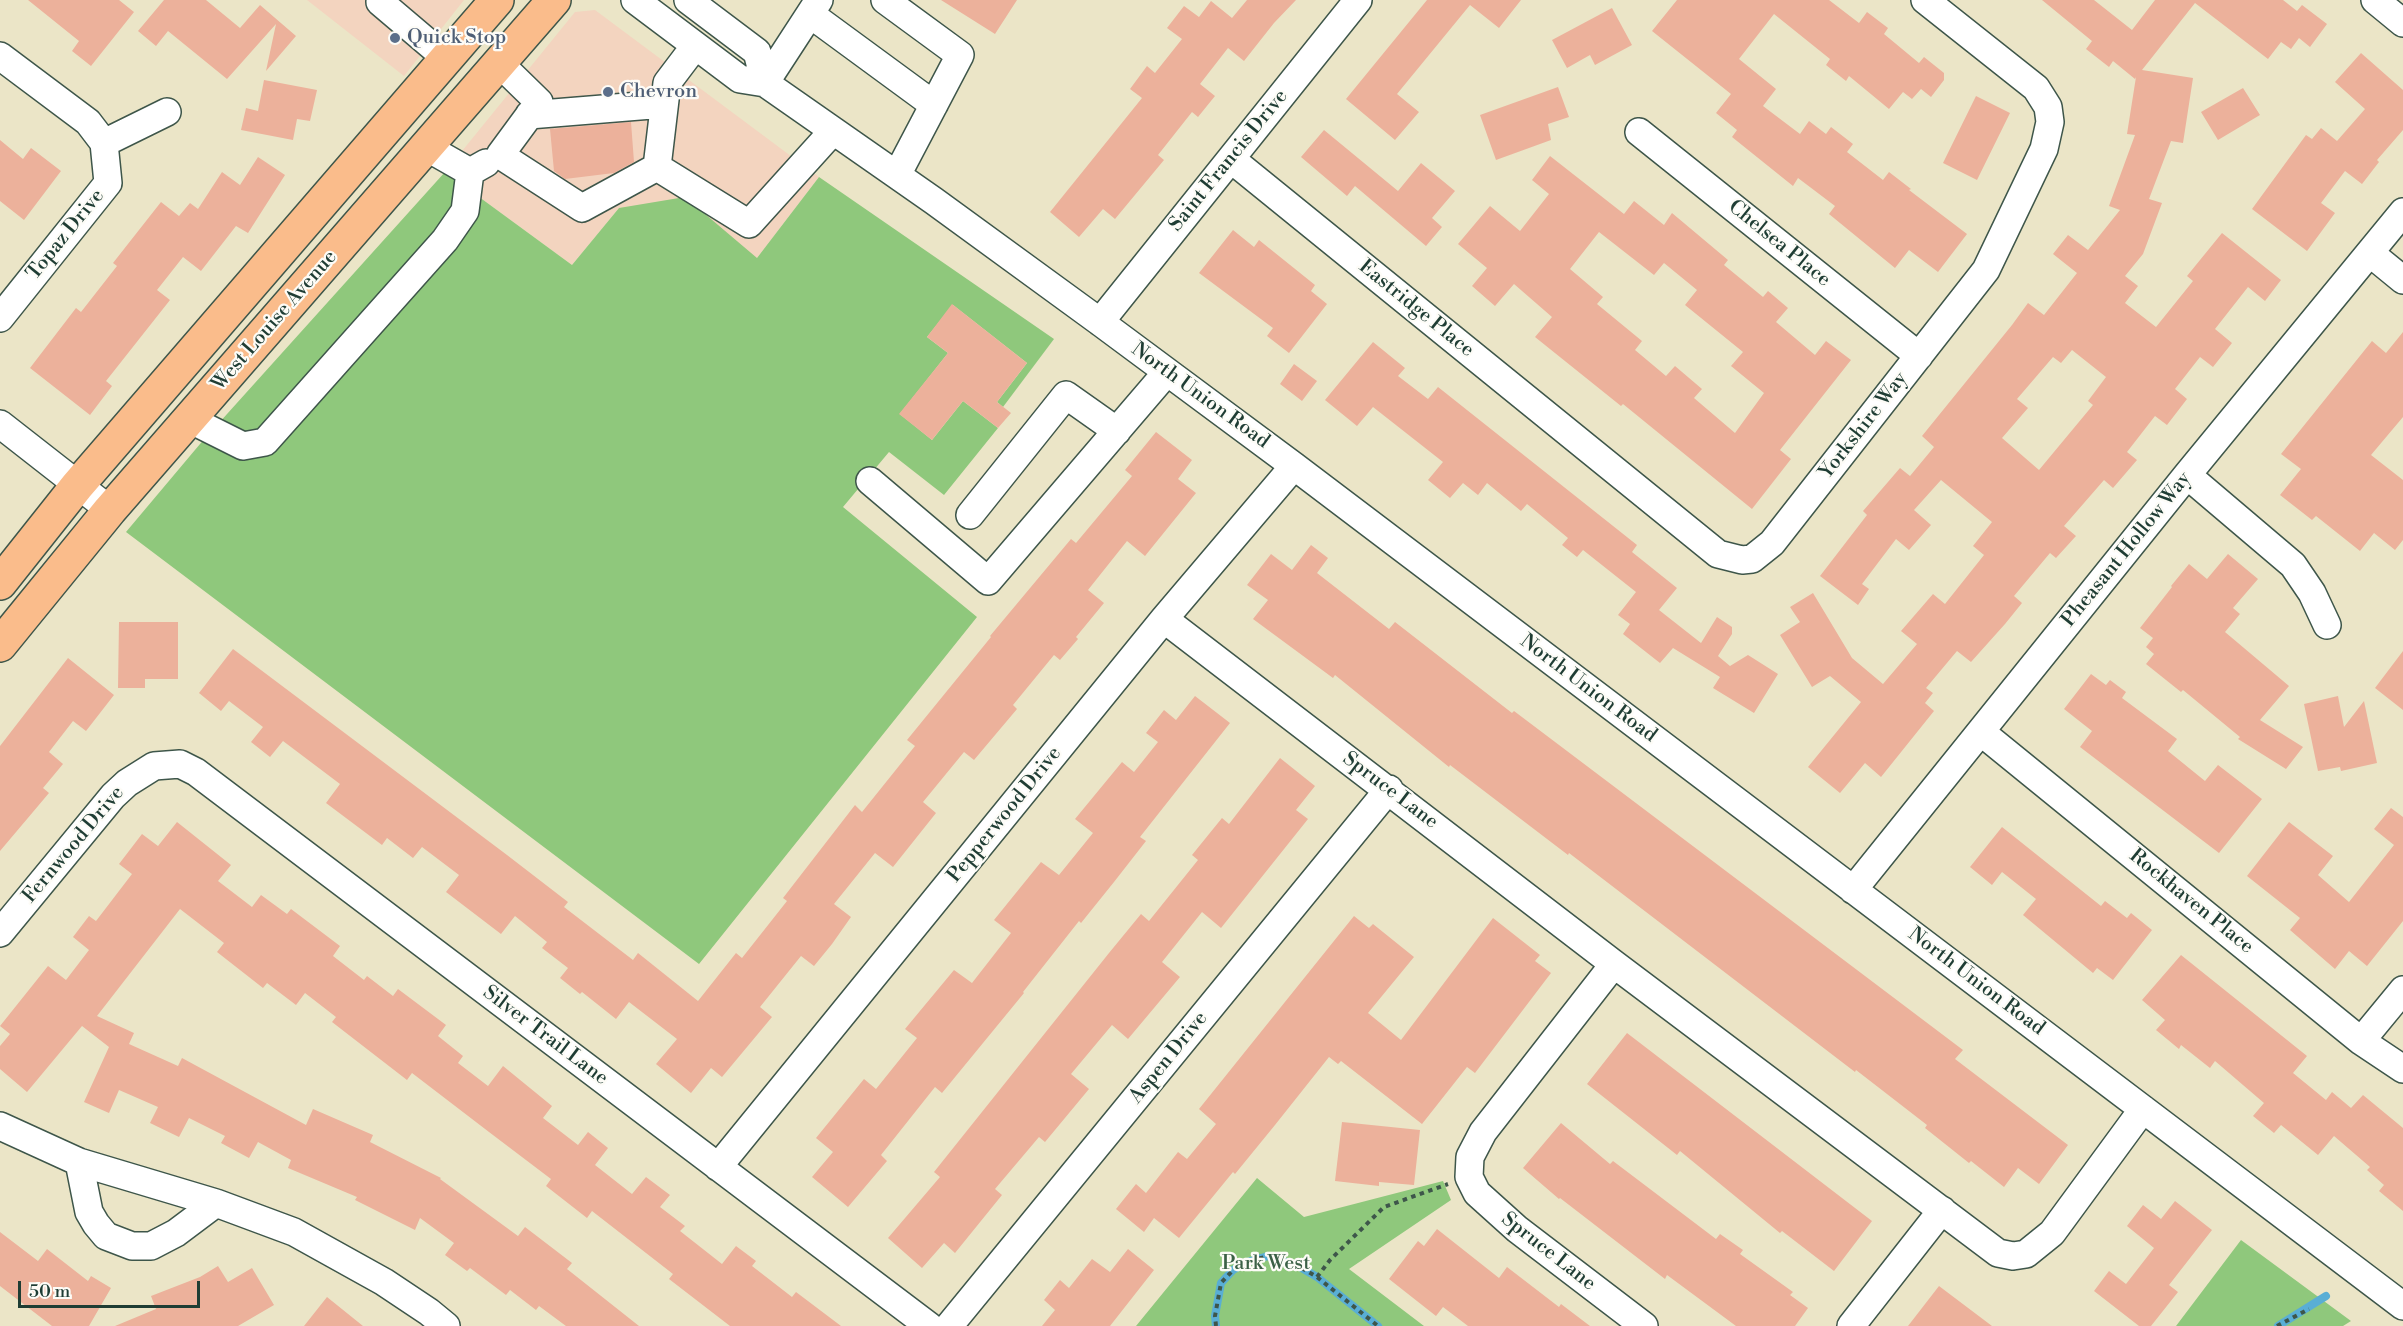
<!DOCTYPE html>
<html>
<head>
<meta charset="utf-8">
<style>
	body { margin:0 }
	#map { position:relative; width:2403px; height:1326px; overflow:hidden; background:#ebe5c7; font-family:"Libre Bodoni",serif }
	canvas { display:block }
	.scale { position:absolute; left:18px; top:1281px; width:182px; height:27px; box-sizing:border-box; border:3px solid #1f3d34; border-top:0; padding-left:8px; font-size:18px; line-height:21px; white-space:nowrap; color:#1f3d34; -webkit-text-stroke:4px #fdfcf7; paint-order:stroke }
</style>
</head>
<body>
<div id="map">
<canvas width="2403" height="1326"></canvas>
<div class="scale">50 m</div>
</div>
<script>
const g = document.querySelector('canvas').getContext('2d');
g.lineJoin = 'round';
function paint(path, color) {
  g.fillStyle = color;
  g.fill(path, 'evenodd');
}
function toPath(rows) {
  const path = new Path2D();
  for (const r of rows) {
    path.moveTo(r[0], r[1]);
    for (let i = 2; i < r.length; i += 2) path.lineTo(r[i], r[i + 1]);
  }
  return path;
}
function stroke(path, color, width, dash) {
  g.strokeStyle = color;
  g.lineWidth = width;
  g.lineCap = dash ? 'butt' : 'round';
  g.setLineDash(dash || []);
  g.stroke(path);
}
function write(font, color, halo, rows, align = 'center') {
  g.font = font + ' "Libre Bodoni",serif';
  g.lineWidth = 4.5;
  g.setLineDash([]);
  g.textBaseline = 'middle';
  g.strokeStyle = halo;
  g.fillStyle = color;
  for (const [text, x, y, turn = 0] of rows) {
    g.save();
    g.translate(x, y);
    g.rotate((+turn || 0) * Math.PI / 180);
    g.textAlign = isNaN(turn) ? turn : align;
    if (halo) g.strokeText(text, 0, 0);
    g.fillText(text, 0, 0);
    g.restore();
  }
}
paint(toPath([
	[307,0,464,0,404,76],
	[595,10,819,177,757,258,619,208,572,265,445,172,575,12]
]), '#f3d4bf');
paint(toPath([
	[445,172,572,265,619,208,685,197,757,258,819,177,1054,339,1003,407,997,402,1027,363,953,305,927,337,948,353,900,414,932,440,963,401,998,428,944,495,889,452,843,507,977,617,699,964,126,532,200,444],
	[1257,1178,1304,1217,1443,1181,1451,1200,1349,1269,1424,1326,1136,1326],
	[2241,1240,2351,1321,2343,1326,2176,1326]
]), '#8fc87c');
stroke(toPath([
	[1216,1326,1215,1316,1221,1283,1233,1270,1247,1262,1268,1256,1300,1267,1317,1277,1378,1326],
	[2278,1326,2326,1296]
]), '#59aed5', 8);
paint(toPath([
	[28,0,119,0,134,12,91,66,72,51,79,41],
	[164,0,206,0,240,28,260,5,296,36,266,71,276,24,227,79,168,31,156,46,138,31],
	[941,0,1017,0,995,34],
	[1247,0,1296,0,1274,23,1244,61,1228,48,1200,84,1215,96,1198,117,1192,112,1158,155,1164,160,1115,219,1103,209,1079,237,1050,212,1142,98,1130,89,1147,66,1155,73,1182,39,1167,28,1184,6,1199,17,1211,1,1232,18],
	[1427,0,1521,0,1499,28,1470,5,1397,94,1419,112,1395,140,1346,99],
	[1677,0,1829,0,1859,23,1867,12,1888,28,1884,34,1919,63,1924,57,1944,73,1944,80,1931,97,1921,89,1912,99,1903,92,1889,109,1849,76,1846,81,1826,65,1830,59,1774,14,1739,59,1776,89,1763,106,1800,134,1809,121,1826,134,1831,127,1853,144,1847,152,1883,180,1889,172,1911,189,1909,190,1967,234,1938,272,1909,250,1895,268,1829,214,1835,206,1798,178,1793,186,1732,137,1737,130,1716,113,1731,94,1652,31],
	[2042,0,2094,0,2132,30,2155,0,2283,0,2297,11,2302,5,2327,24,2310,47,2299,38,2291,49,2281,42,2268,59,2195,3,2142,70,2193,78,2183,143,2171,141,2149,199,2162,203,2143,254,2125,276,2138,286,2125,303,2156,327,2193,281,2187,276,2222,233,2281,280,2265,301,2248,287,2215,329,2232,343,2213,367,2200,357,2175,389,2187,399,2167,425,2155,416,2127,452,2137,460,2113,488,2104,480,2064,526,2076,536,2056,558,2050,553,2014,596,2022,603,2005,624,1971,662,1957,651,1926,688,1933,693,1925,703,1934,711,1881,777,1865,763,1840,793,1808,767,1861,702,1830,676,1812,687,1780,635,1800,622,1790,607,1813,593,1852,658,1883,684,1917,644,1901,631,1933,594,1945,604,1984,555,1973,546,1992,522,1941,480,1914,510,1931,525,1909,550,1896,539,1862,584,1869,589,1858,605,1820,576,1867,515,1863,511,1900,468,1910,476,1934,447,1922,436,2012,325,2028,303,2044,315,2077,273,2053,254,2068,235,2088,250,2120,210,2109,206,2135,135,2127,134,2136,77,2135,79,2113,61,2109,67,2086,49,2092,41],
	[2072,350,2106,377,2088,401,2093,405,2039,470,2002,438,2028,408,2017,399,2053,357,2061,363],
	[1612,8,1632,45,1595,65,1590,55,1567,68,1552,40],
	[2361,53,2403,90,2403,130,2377,160,2379,162,2362,184,2345,171,2321,203,2335,213,2307,251,2252,209,2306,135,2312,139,2321,128,2337,141,2365,109,2335,82],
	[264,80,317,90,310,121,297,119,293,140,241,130,246,108,258,111],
	[1558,87,1569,117,1548,124,1551,140,1496,160,1480,115],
	[2243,88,2260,115,2218,140,2201,112],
	[1976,96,2010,113,1977,180,1943,163],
	[631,122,634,162,614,173,565,179,554,171,550,129],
	[1324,130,1398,191,1421,163,1455,191,1432,218,1442,227,1426,246,1355,186,1347,196,1301,157],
	[0,140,23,159,31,148,61,171,24,220,0,201],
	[1550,156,1624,214,1634,201,1664,225,1672,213,1728,260,1724,265,1763,297,1768,291,1788,308,1776,322,1815,355,1826,341,1851,360,1780,450,1791,459,1752,509,1623,404,1621,406,1535,337,1552,317,1514,284,1495,306,1472,286,1487,268,1458,244,1490,206,1520,231,1549,194,1532,180],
	[1599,232,1654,275,1664,263,1697,290,1685,305,1743,352,1731,366,1764,393,1735,433,1694,398,1702,389,1675,366,1666,376,1635,350,1642,341,1597,304,1603,297,1570,269],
	[258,157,285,175,248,233,236,226,201,271,183,257,157,290,170,300,106,381,112,386,90,415,30,368,76,308,81,312,117,266,113,263,161,202,179,216,190,203,198,209,222,172,240,185],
	[1233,230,1254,247,1259,240,1315,285,1311,291,1327,304,1289,353,1267,336,1273,328,1199,273],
	[952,304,1027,363,997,402,1011,413,998,428,963,401,932,440,899,414,948,353,927,337],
	[2403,332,2403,417,2371,455,2403,480,2403,540,2395,550,2374,533,2360,551,2316,516,2312,520,2280,495,2301,469,2281,454,2372,341,2386,353],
	[1373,342,1405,368,1398,376,1428,399,1438,387,1637,545,1632,552,1677,588,1659,610,1701,643,1717,617,1732,627,1732,634,1718,656,1730,666,1748,655,1778,674,1754,713,1713,688,1720,677,1673,648,1660,663,1623,634,1630,624,1618,615,1636,592,1583,550,1577,557,1562,545,1568,538,1527,504,1521,511,1487,483,1478,495,1463,483,1450,498,1428,480,1443,462,1373,407,1357,426,1325,400],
	[1294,364,1317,381,1302,401,1280,384],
	[1156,432,1192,460,1178,479,1196,493,1145,556,1127,541,1088,590,1104,603,1076,637,1078,639,1060,660,1054,655,1013,705,1017,709,974,760,964,752,923,802,936,813,893,867,875,853,834,904,851,917,832,944,814,966,801,956,760,1007,772,1017,722,1077,711,1068,691,1093,656,1064,677,1039,629,1002,616,1019,582,992,580,994,560,978,568,968,542,948,547,942,515,916,501,934,446,892,459,875,422,847,413,858,387,838,382,845,326,803,340,784,283,741,270,757,251,742,263,727,229,701,221,711,199,693,233,649,507,855,568,902,564,907,633,960,638,953,698,1001,736,953,742,958,787,901,783,898,855,805,862,812,915,746,907,740,991,637,990,636,1071,539,1076,543,1132,476,1125,470],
	[1311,545,1328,558,1317,573,1389,629,1395,622,1512,713,1514,711,1963,1050,1955,1059,2068,1145,2039,1184,2018,1168,2004,1187,1971,1161,1969,1163,1925,1128,1927,1125,1856,1070,1855,1072,1569,853,1568,855,1450,765,1449,767,1335,675,1333,678,1253,619,1268,600,1247,585,1271,554,1292,570],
	[2228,554,2258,579,2233,608,2240,614,2225,632,2289,686,2260,720,2303,747,2286,769,2238,739,2240,737,2183,690,2181,692,2146,664,2154,654,2146,647,2153,638,2140,628,2172,587,2171,586,2189,564,2207,579],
	[119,622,178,622,178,679,145,679,145,688,118,688],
	[2403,651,2403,710,2375,688],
	[68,658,114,695,86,731,73,721,49,752,63,764,43,788,49,793,0,851,0,746],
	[2091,674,2106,685,2110,680,2126,692,2122,698,2177,739,2168,751,2205,781,2218,765,2262,799,2219,853,2080,747,2092,731,2064,709],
	[1195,696,1230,723,1140,837,1146,841,1114,882,1081,923,1079,921,1023,992,1024,993,942,1093,935,1087,881,1155,887,1161,848,1207,812,1177,833,1152,816,1138,864,1079,876,1089,917,1038,905,1029,954,970,972,983,1011,933,994,920,1041,862,1059,875,1093,833,1075,819,1122,762,1134,772,1158,742,1146,733,1164,710,1176,720],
	[2338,696,2344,727,2364,701,2377,763,2341,771,2340,767,2318,771,2304,704],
	[1280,758,1315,786,1296,810,1308,819,1221,928,1202,912,1162,962,1180,977,1128,1039,1112,1025,1071,1074,1089,1089,1045,1142,1039,1137,995,1189,1002,1195,955,1253,944,1243,922,1268,888,1238,940,1177,934,1172,1109,953,1141,914,1149,921,1198,860,1192,855,1222,818,1229,824],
	[2391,808,2403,817,2403,921,2367,966,2349,951,2335,969,2290,930,2300,918,2247,876,2289,822,2333,856,2318,875,2349,902,2394,845,2374,829],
	[177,822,231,865,218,881,252,907,261,895,287,914,291,909,340,946,333,956,364,980,367,976,393,996,398,989,446,1025,438,1036,463,1056,458,1063,488,1086,503,1066,552,1106,543,1118,578,1145,588,1132,608,1148,595,1165,632,1194,646,1177,670,1195,660,1207,685,1226,680,1231,722,1264,736,1246,756,1261,752,1266,792,1297,796,1292,841,1326,730,1326,669,1279,673,1274,592,1211,587,1218,546,1186,551,1179,489,1132,412,1073,407,1080,332,1022,336,1017,305,993,296,1005,267,983,263,988,217,952,224,943,180,909,97,1016,134,1033,129,1044,178,1066,182,1058,306,1125,313,1109,373,1135,370,1142,441,1178,440,1179,518,1236,525,1227,572,1263,567,1269,639,1326,566,1326,539,1306,536,1310,510,1290,506,1295,470,1268,467,1271,445,1255,454,1243,420,1218,415,1230,355,1200,357,1197,288,1168,291,1160,258,1142,249,1158,221,1143,225,1136,189,1118,179,1137,150,1123,158,1107,119,1090,109,1113,84,1102,109,1047,82,1026,27,1092,0,1069,0,1046,10,1034,0,1026,48,966,66,980,89,950,73,937,89,916,96,921,132,874,119,864,142,834,158,846],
	[2002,827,2101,906,2105,901,2127,918,2131,913,2152,930,2113,980,2097,968,2093,973,2023,915,2036,899,2002,872,1992,885,1970,867],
	[1354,916,1369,928,1373,924,1414,957,1368,1013,1401,1040,1493,918,1540,955,1535,961,1551,973,1475,1073,1467,1067,1422,1124,1341,1061,1338,1064,1329,1057,1275,1125,1235,1174,1233,1172,1179,1238,1154,1218,1144,1232,1116,1209,1136,1184,1146,1193,1178,1152,1187,1159,1216,1124,1199,1109],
	[2181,955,2307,1056,2293,1073,2326,1100,2332,1092,2351,1108,2363,1095,2403,1128,2403,1211,2379,1191,2384,1185,2367,1170,2370,1167,2334,1136,2318,1155,2281,1125,2274,1133,2253,1116,2264,1103,2215,1061,2210,1068,2181,1045,2179,1049,2156,1030,2165,1020,2142,1000],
	[1627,1033,1872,1221,1834,1271,1782,1231,1780,1233,1680,1151,1677,1155,1587,1084],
	[1342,1122,1420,1130,1414,1185,1379,1182,1379,1186,1335,1181],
	[1561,1123,1610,1164,1613,1161,1716,1239,1720,1234,1743,1250,1740,1254,1793,1292,1790,1295,1808,1308,1795,1326,1736,1326,1667,1275,1665,1279,1560,1198,1559,1199,1523,1168],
	[2175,1201,2212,1230,2169,1285,2178,1292,2151,1326,2139,1326,2094,1291,2109,1271,2126,1284,2154,1248,2127,1226,2143,1205,2161,1219],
	[1437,1229,1499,1278,1507,1267,1559,1307,1561,1304,1590,1326,1468,1326,1443,1307,1436,1316,1389,1279,1418,1241,1424,1246],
	[0,1232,38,1261,47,1249,88,1281,91,1276,111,1288,89,1326,52,1326,0,1286],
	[1128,1249,1154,1270,1110,1326,1042,1326,1055,1310,1044,1300,1060,1280,1069,1288,1092,1259,1110,1272],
	[218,1266,228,1282,252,1268,274,1305,238,1326,115,1326,156,1309,151,1296,200,1277],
	[1939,1286,1992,1326,1908,1326],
	[327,1297,363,1326,304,1326]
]), '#ecb19b');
const minor = toPath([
	[382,0,380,2,446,58],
	[635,0,740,79,765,83,934,201,1100,322,1294,466,2403,1306],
	[688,0,757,52,765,83],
	[885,0,960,55,897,175],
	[2375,0,2403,23],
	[810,14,934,105],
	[0,56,88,122,104,143],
	[499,63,539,102,500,155,582,208,657,167,749,224,833,131],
	[765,83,819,0],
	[529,115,664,104],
	[1639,132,1919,356],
	[104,143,167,112],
	[426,147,470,172,486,163],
	[1231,159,1718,554,1742,560,1752,559,1772,543,1986,270,2044,149,2050,122,2048,107,2036,88,1925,0],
	[657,167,667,83,695,46],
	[2370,253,2403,280],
	[0,318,108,183,104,143],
	[1100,322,1358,0],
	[189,419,243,446,265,442,445,240,465,211,470,172],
	[0,424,110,510],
	[2187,475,2293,565,2312,593,2327,625],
	[870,481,988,581,1167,372],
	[970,515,1066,395,1117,431],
	[1164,619,1614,964,1998,1253,2013,1256,2026,1254,2052,1233,2143,1109],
	[1981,732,2361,1041,2403,1069],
	[1853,890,2187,475,2403,212],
	[0,933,113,796,127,783,154,766,180,764,196,772,929,1326],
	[1614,964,1483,1132,1470,1157,1469,1177,1477,1193,1517,1229,1644,1326],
	[2361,1041,2403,990],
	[0,1126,79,1162,216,1203,294,1232,384,1282,429,1312,446,1326],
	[79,1162,89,1212,96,1224,106,1236,132,1246,151,1246,176,1233,216,1203],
	[718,1167,1164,619,1294,466],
	[949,1326,1389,789],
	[1851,1326,1942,1210]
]);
const major = toPath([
	[0,583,77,486,497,0],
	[0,645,110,510,554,0]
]);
stroke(minor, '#3e564a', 30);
stroke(major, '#3e564a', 36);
stroke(toPath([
	[1317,1277,1330,1260,1384,1207,1448,1184],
	[1216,1326,1215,1316,1221,1283,1233,1270,1247,1262,1268,1256,1300,1267,1317,1277,1378,1326],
	[2277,1326,2309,1309]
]), '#3e564a', 4, [4.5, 4.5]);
stroke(minor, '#fff', 27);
stroke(major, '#fabc8b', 33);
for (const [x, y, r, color] of [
	[395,38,6,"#5c6f8a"],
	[608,92,6,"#5c6f8a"]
]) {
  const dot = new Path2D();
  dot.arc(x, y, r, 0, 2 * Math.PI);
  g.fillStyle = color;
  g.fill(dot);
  stroke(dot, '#fdfcf7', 2);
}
write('20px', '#4e5e75', '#fdfcf7', [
	["Quick Stop",407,38],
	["Chevron",620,92]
], 'left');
write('20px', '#1f3d34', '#fdfcf7', [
	["Saint Francis Drive",1229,161,-51],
	["Topaz Drive",66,235,-51],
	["Chelsea Place",1779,244,39],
	["Eastridge Place",1416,309,39],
	["West Louise Avenue",275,321,-49],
	["North Union Road",1200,396,36],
	["Yorkshire Way",1864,426,-52],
	["Pheasant Hollow Way",2127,550,-51],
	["North Union Road",1588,689,37],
	["Spruce Lane",1390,791,37],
	["Pepperwood Drive",1005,815,-51],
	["Fernwood Drive",74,845,-50],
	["Rockhaven Place",2191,902,39],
	["North Union Road",1976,982,37],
	["Silver Trail Lane",545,1036,37],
	["Aspen Drive",1169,1058,-51],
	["Spruce Lane",1548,1252,38]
]);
write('20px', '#3b6046', '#fdfcf7', [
	["Park West",1266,1264]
]);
</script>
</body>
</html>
